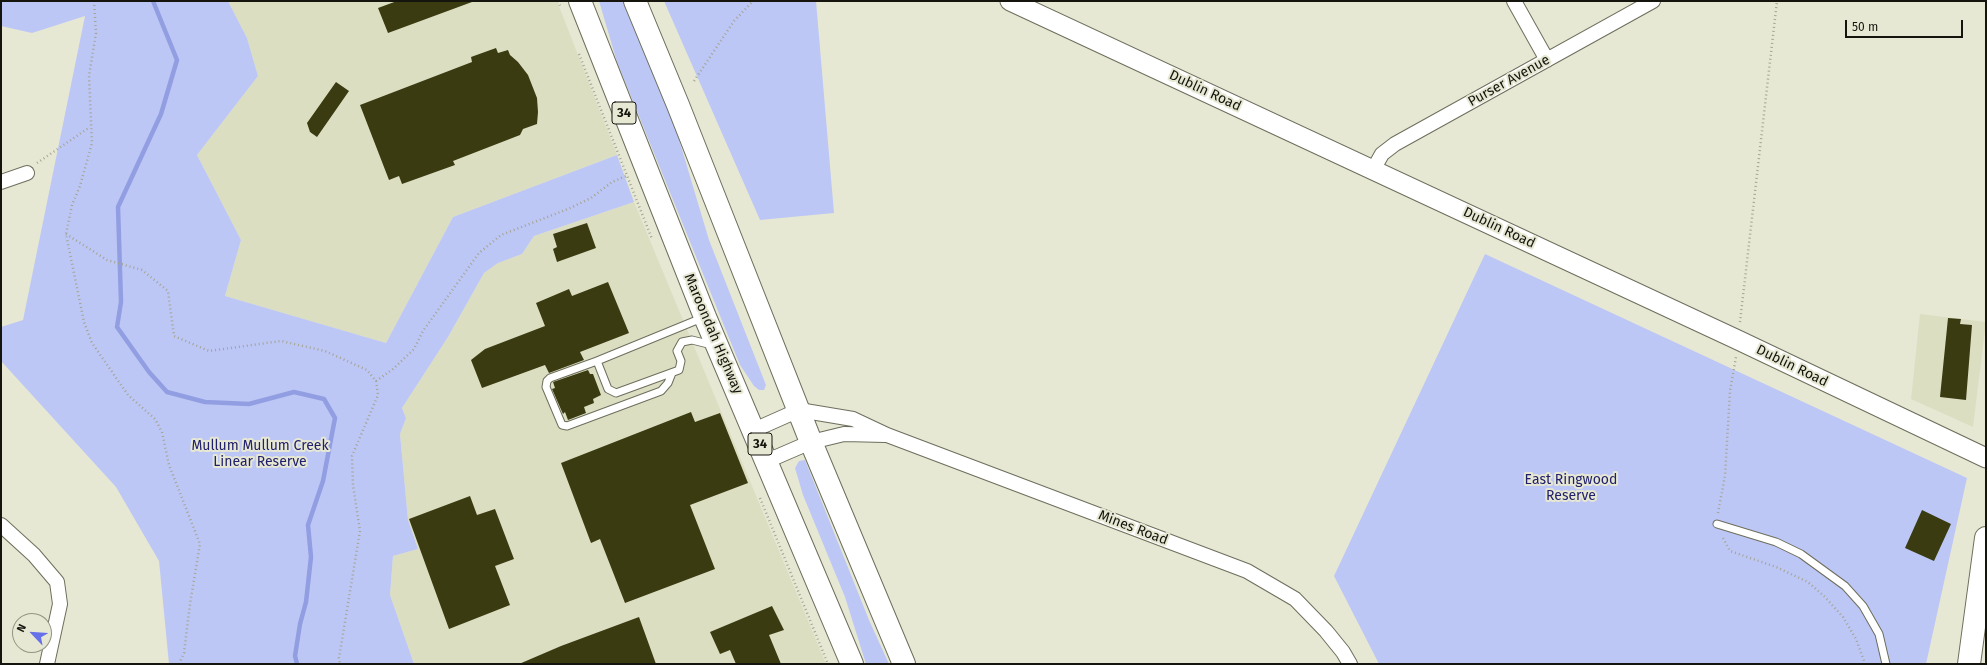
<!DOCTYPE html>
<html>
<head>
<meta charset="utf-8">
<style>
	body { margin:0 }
	#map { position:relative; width:1987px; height:665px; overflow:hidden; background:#e7e8d3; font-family:"Fira Sans",sans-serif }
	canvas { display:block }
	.frame { position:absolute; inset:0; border:2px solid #15150e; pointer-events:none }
	.north { position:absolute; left:12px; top:613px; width:40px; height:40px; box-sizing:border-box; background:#e7e8d3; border:1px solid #939484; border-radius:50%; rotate:295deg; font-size:11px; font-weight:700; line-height:16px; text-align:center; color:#15150e }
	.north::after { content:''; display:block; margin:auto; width:14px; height:18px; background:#6570e9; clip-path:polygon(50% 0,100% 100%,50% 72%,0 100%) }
	.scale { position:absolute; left:1845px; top:20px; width:118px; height:18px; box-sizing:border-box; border:2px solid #15150e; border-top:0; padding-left:5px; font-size:12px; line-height:14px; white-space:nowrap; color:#15150e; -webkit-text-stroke:3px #e7e8d3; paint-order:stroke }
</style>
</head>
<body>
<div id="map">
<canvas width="1987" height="665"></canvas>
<div class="frame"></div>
<div class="north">N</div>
<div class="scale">50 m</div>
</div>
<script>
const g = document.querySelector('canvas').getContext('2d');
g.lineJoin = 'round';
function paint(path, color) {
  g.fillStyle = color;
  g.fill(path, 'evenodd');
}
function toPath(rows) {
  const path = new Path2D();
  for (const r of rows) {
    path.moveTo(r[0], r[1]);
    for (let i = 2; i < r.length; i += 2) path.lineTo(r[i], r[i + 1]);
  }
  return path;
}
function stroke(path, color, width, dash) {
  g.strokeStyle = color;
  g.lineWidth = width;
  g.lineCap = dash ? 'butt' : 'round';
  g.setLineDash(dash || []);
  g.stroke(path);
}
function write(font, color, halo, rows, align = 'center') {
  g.font = font + ' "Fira Sans",sans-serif';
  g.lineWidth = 4;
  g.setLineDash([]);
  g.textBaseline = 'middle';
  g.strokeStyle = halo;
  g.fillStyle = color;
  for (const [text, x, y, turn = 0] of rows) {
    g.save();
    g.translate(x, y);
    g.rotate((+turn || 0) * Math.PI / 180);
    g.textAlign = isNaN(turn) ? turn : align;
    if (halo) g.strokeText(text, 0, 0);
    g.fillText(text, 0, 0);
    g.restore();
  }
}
paint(toPath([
	[228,1,557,1,617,155,453,217,386,343,225,296,241,240,197,155,258,76,247,38],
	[634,202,826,664,414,664,390,595,393,556,418,549,408,520,400,434,406,418,402,408,448,337,484,273,498,263,522,254,534,236],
	[1920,314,1986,322,1973,427,1911,399]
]), '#dcdec2');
paint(toPath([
	[1,1,228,1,247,38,258,76,197,155,241,240,225,296,386,343,453,217,617,155,634,202,534,236,522,254,498,263,484,273,448,337,402,408,406,418,400,434,408,520,418,549,393,556,390,595,414,664,169,664,159,561,116,487,1,361,1,327,23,320,85,16,32,33,1,26],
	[599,1,623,1,675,126,709,240,766,385,764,390,759,390,754,386,740,365,617,62],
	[664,1,816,1,834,213,760,220],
	[1485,254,1967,478,1926,664,1379,664,1334,576],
	[805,460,869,620,889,664,866,664,845,597,803,495,795,468,799,461]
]), '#bdc7f5');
stroke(toPath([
	[153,1,177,60,161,114,118,207,121,302,117,327,149,372,167,392,205,402,249,404,294,392,324,399,335,418,323,481,308,525,311,557,306,602,300,624,295,656,297,664]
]), '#929ee2', 4.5);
paint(toPath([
	[397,1,472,1,472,2,388,33,378,8],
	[496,48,498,53,508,50,510,55,518,62,528,75,537,98,538,112,537,124,523,129,520,135,453,161,455,165,402,184,399,176,389,180,360,105,472,62,471,57],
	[336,82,349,91,317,137,310,132,307,123],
	[587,223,596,248,557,262,553,249,557,247,553,234],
	[608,282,629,333,580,352,584,360,549,373,545,365,482,388,471,360,485,349,545,326,536,303,569,289,572,296],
	[1948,318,1961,319,1960,324,1972,325,1966,400,1940,397],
	[588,370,590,374,593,374,601,395,593,399,594,403,584,407,586,413,568,420,565,412,563,414,552,389,555,388,553,382],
	[691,412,695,422,720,413,748,483,690,505,715,569,625,603,600,539,591,543,561,463],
	[470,496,477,515,495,509,514,559,495,566,510,605,449,629,409,519],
	[1922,510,1951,524,1934,561,1905,548],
	[772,606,784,630,769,635,781,664,736,664,730,650,720,654,710,632],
	[639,617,656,664,519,664,561,646]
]), '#3a3b11');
const service = toPath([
	[702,318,597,361,608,389,616,393,679,370,681,361,677,351,682,342,692,340,712,345],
	[597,361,550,378,547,381,546,387,562,425,567,426,661,391,668,383,672,373],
	[1717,524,1776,542,1801,554,1845,586,1863,606,1879,634,1886,664]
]);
const minor = toPath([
	[1514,1,1547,60],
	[1373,170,1382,154,1395,144,1653,1],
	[1,182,27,173],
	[754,430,799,410,853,419,887,435,1247,571,1295,599,1326,631,1343,652,1350,664],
	[767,461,811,442,844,434,885,435],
	[1,525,34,555,57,582,60,604,47,664]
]);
const secondary = toPath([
	[1010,1,1738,340,1986,458]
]);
const primary = toPath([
	[1969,664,1986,538]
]);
const trunk = toPath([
	[580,1,705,317,852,664],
	[635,1,678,105,811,442,904,664]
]);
stroke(service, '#6d6e5c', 9);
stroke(minor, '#6d6e5c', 16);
stroke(secondary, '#6d6e5c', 21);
stroke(primary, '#6d6e5c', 24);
stroke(trunk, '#6d6e5c', 24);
stroke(toPath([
	[94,1,96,33,89,76,92,143,80,186,72,205,66,234,84,322,92,343,128,395,155,419,162,432,169,465,200,544,190,604,184,653,179,664],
	[558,1,561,8],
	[579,54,652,239],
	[694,81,734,21,753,1],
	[37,163,90,127],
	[66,234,107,260,142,270,168,291,174,336,209,351,281,341,325,351,367,370,376,381,378,395,352,456,353,485,360,531,339,658,340,664],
	[1740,322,1777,1],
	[376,381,393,369,414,349,423,331,479,253,501,235,568,209,591,198,612,182,626,176],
	[760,498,828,664],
	[1718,513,1725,476,1730,391,1736,357],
	[1723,538,1730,551,1776,567,1808,582,1824,596,1843,617,1856,639,1865,664]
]), '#a3a493', 2.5, [1, 3]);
stroke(service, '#fff', 7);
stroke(minor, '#fff', 14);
stroke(secondary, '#fff', 19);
stroke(primary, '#fff', 22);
stroke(trunk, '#fff', 22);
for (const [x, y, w] of [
	[624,113,24],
	[760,444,24]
]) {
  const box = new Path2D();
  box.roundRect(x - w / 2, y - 11, w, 22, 3);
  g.fillStyle = '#e7e8d3';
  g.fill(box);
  stroke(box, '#15150e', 1);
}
write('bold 13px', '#15150e', null, [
	["34",624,113],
	["34",760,444]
]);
write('14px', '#15150e', '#e7e8d3', [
	["Purser Avenue",1509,81,-29],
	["Dublin Road",1205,91,25],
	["Dublin Road",1499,228,25],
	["Maroondah Highway",713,334,67],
	["Dublin Road",1792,366,26],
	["Mines Road",1133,528,21]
]);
write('14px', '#21206d', '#e7e8d3', [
	["Mullum Mullum Creek",260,446],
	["Linear Reserve",260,462],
	["East Ringwood",1571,480],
	["Reserve",1571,496]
]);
</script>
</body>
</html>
